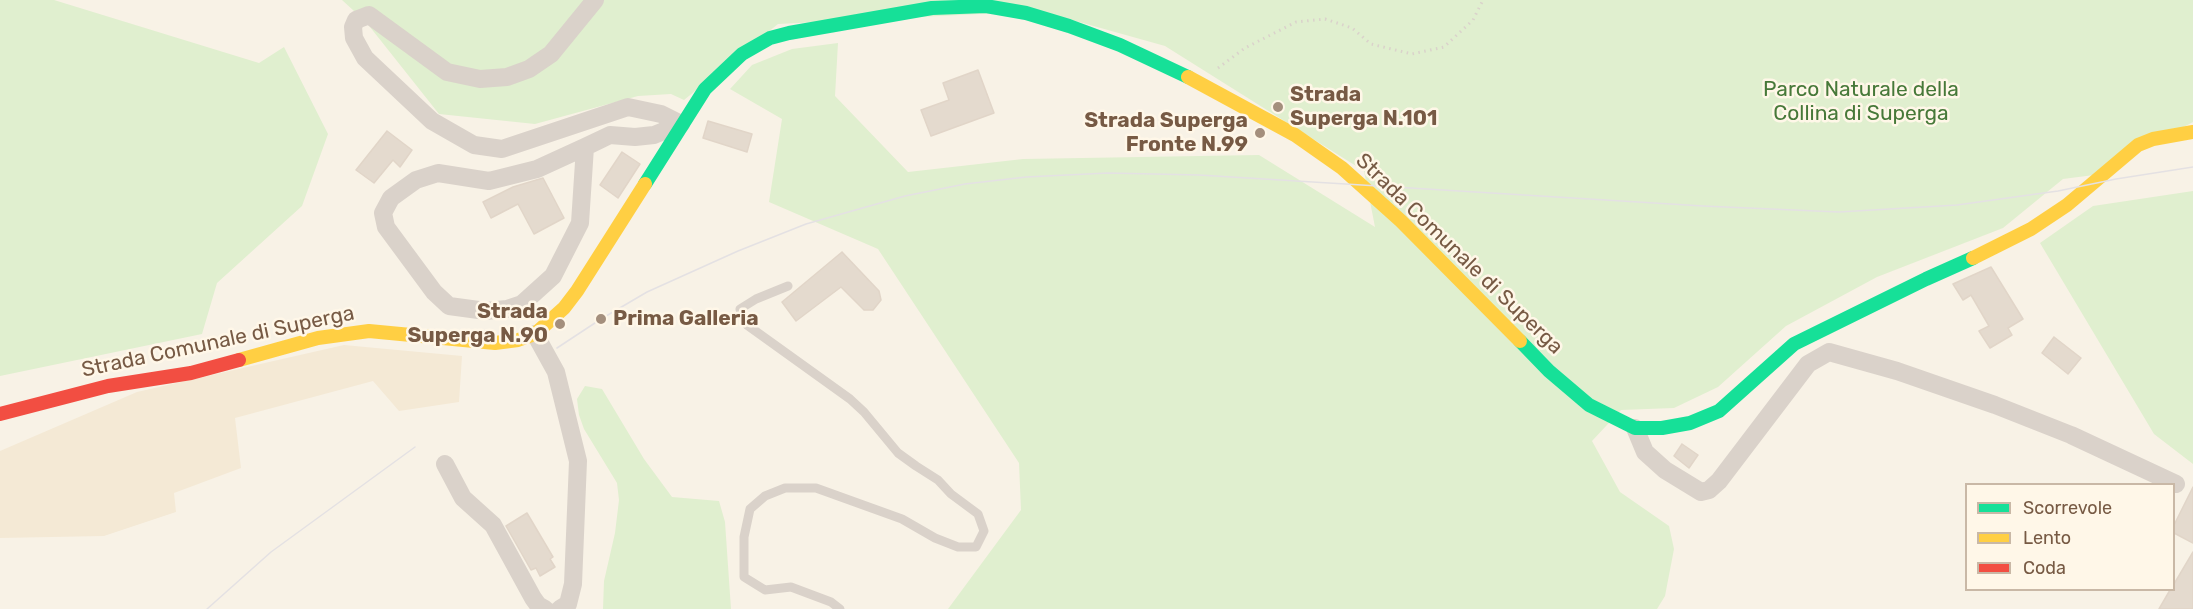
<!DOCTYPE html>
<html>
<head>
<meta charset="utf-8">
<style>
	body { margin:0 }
	#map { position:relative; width:2193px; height:609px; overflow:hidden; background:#f8f2e6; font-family:Rubik,sans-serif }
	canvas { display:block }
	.legend { position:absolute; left:1965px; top:483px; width:210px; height:108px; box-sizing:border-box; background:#fff7e8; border:2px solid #c9b8a6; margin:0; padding:8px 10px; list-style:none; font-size:18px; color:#775a44 }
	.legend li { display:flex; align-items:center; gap:12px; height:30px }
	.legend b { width:30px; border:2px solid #c9b8a6 }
</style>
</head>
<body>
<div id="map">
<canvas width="2193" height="609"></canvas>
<ul class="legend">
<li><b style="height:8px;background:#16e098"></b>Scorrevole</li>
<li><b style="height:8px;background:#ffcf43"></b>Lento</li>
<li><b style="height:8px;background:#f24e42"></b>Coda</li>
</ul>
</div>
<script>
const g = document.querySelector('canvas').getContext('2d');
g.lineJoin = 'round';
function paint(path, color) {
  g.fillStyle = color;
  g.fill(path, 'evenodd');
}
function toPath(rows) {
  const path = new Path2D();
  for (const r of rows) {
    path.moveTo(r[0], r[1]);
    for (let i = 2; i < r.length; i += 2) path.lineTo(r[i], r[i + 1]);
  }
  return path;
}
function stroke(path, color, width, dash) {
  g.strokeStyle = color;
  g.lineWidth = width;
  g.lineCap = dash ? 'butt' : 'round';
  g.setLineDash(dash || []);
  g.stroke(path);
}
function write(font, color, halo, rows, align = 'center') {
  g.font = font + ' Rubik,sans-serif';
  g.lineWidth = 5;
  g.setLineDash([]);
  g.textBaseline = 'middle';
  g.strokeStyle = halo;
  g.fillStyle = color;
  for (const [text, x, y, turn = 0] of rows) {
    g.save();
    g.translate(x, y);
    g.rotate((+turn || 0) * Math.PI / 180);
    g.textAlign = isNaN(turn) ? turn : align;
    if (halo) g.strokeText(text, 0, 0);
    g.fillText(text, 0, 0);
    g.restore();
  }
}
paint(toPath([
	[344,345,462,356,459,402,399,411,373,381,235,418,241,468,174,493,176,512,104,536,0,538,0,451,137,392]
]), '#f4e9d5');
paint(toPath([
	[0,0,54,0,259,63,284,47,328,134,302,206,217,283,202,334,0,376],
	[342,0,2193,0,2193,122,2094,175,2063,179,2003,228,1877,277,1786,326,1718,387,1674,408,1621,410,1592,441,1620,492,1669,526,1674,549,1665,596,1657,609,948,609,1021,510,1019,463,878,249,769,202,782,119,730,89,752,65,792,49,838,43,835,96,908,172,1023,159,1259,155,1375,227,1364,171,1165,46,1040,11,778,24,684,100,671,94,638,96,535,124,439,114,366,22],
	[2193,191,2193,464,2154,434,2040,243,2093,206],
	[585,386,602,389,644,459,672,497,719,501,725,522,731,609,603,609,604,581,615,533,619,500,617,483,584,429,579,415,577,399]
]), '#e0efcf');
const building = toPath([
	[978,70,994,113,931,136,921,110,949,100,943,83,978,70],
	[708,121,752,134,747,152,703,138,708,121],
	[387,131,412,150,400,167,393,160,374,183,356,170,387,131],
	[622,152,640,164,618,198,600,185,622,152],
	[543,178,564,218,534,234,518,204,491,218,483,202,513,187,543,178],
	[842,252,879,291,881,300,873,310,864,310,841,287,796,321,782,302,842,252],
	[1991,267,2023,319,2008,328,2012,335,1990,348,1979,331,1989,326,1971,295,1963,300,1953,284,1991,267],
	[2054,337,2081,358,2068,374,2042,353,2054,337],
	[1682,444,1698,455,1689,468,1674,456,1682,444],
	[2193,487,2193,543,2174,533,2174,525,2193,487],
	[527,513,553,557,550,559,555,567,540,576,536,568,531,570,506,526,527,513],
	[2193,552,2193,609,2159,609,2170,590,2174,590,2174,584,2193,552]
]);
paint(building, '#e4dace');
stroke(building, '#e1d5c8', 1.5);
stroke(toPath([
	[1218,68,1245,48,1296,22,1325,19,1352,28,1371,44,1412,54,1444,47,1473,20,1483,0]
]), '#dad2cb', 3, [1.5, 4.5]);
stroke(toPath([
	[788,286,756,299,740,309,741,315,747,325,850,399,864,412,898,453,916,466,938,480,951,494,978,514,984,531,976,547,958,547,935,538,902,519,816,488,785,488,765,496,750,509,744,537,744,577,765,590,791,587,831,602,840,609]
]), '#dad2ca', 9);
stroke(toPath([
	[595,0,551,54,529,69,507,77,480,79,447,72,369,15,356,20,353,27,354,38,365,58,432,121,474,145,502,149,628,107,661,114,681,124],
	[585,147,580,223,553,276,522,304,507,309,486,311,449,306,434,292,386,227,383,213,391,198,416,180,438,173,489,181,537,169,585,147,610,135,635,137,654,135,681,124],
	[535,334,556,372,578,461,573,584,568,604,560,609],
	[1635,428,1645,452,1665,470,1701,492,1709,490,1719,481,1808,364,1829,352,1897,371,1995,405,2071,435,2176,484],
	[445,464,463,498,493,525,533,598,538,605,545,609]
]), '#dad2ca', 18);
stroke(toPath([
	[645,184,705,89,742,54,770,38,789,33,932,8,986,6,1026,13,1069,26,1120,45,1188,77],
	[1520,341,1549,371,1589,405,1635,428,1662,428,1690,423,1719,411,1794,344,1926,279,1973,258]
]), '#16e098', 14);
stroke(toPath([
	[1188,77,1295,135,1342,168,1401,221,1520,341],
	[1973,258,2031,229,2067,205,2138,145,2153,139,2193,132],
	[239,360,318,338,369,331,495,343,518,340,535,334,564,308,577,291,645,184]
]), '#ffcf43', 14);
stroke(toPath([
	[0,414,108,386,191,373,239,360]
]), '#f24e42', 14);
stroke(toPath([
	[557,348,601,319,647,292,738,251,806,224,905,196,965,184,1026,177,1108,173,1199,175,1703,206,1839,212,1957,205,2058,191,2116,179,2193,167],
	[207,609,271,552,415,447]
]), '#e4e1e3', 1.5);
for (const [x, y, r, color] of [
	[1278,107,6,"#a48f7d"],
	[1260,133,6,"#a48f7d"],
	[601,319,6,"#a48f7d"],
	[560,324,6,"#a48f7d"]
]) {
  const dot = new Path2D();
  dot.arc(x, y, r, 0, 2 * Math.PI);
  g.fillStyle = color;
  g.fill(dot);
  stroke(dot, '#fff7e8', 2);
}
write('21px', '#477939', '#fff7e8', [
	["Parco Naturale della",1861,90],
	["Collina di Superga",1861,114]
]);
write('bold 21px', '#775a44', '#fff7e8', [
	["Strada",1290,95],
	["Superga N.101",1290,119],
	["Strada Superga",1248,121,"right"],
	["Fronte N.99",1248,145,"right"],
	["Strada",548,312,"right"],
	["Superga N.90",548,336,"right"],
	["Prima Galleria",613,319]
], 'left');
write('21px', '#775a44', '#fff7e8', [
	["Strada Comunale di Superga",1459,254,44],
	["Strada Comunale di Superga",218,342,-12]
]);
</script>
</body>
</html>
